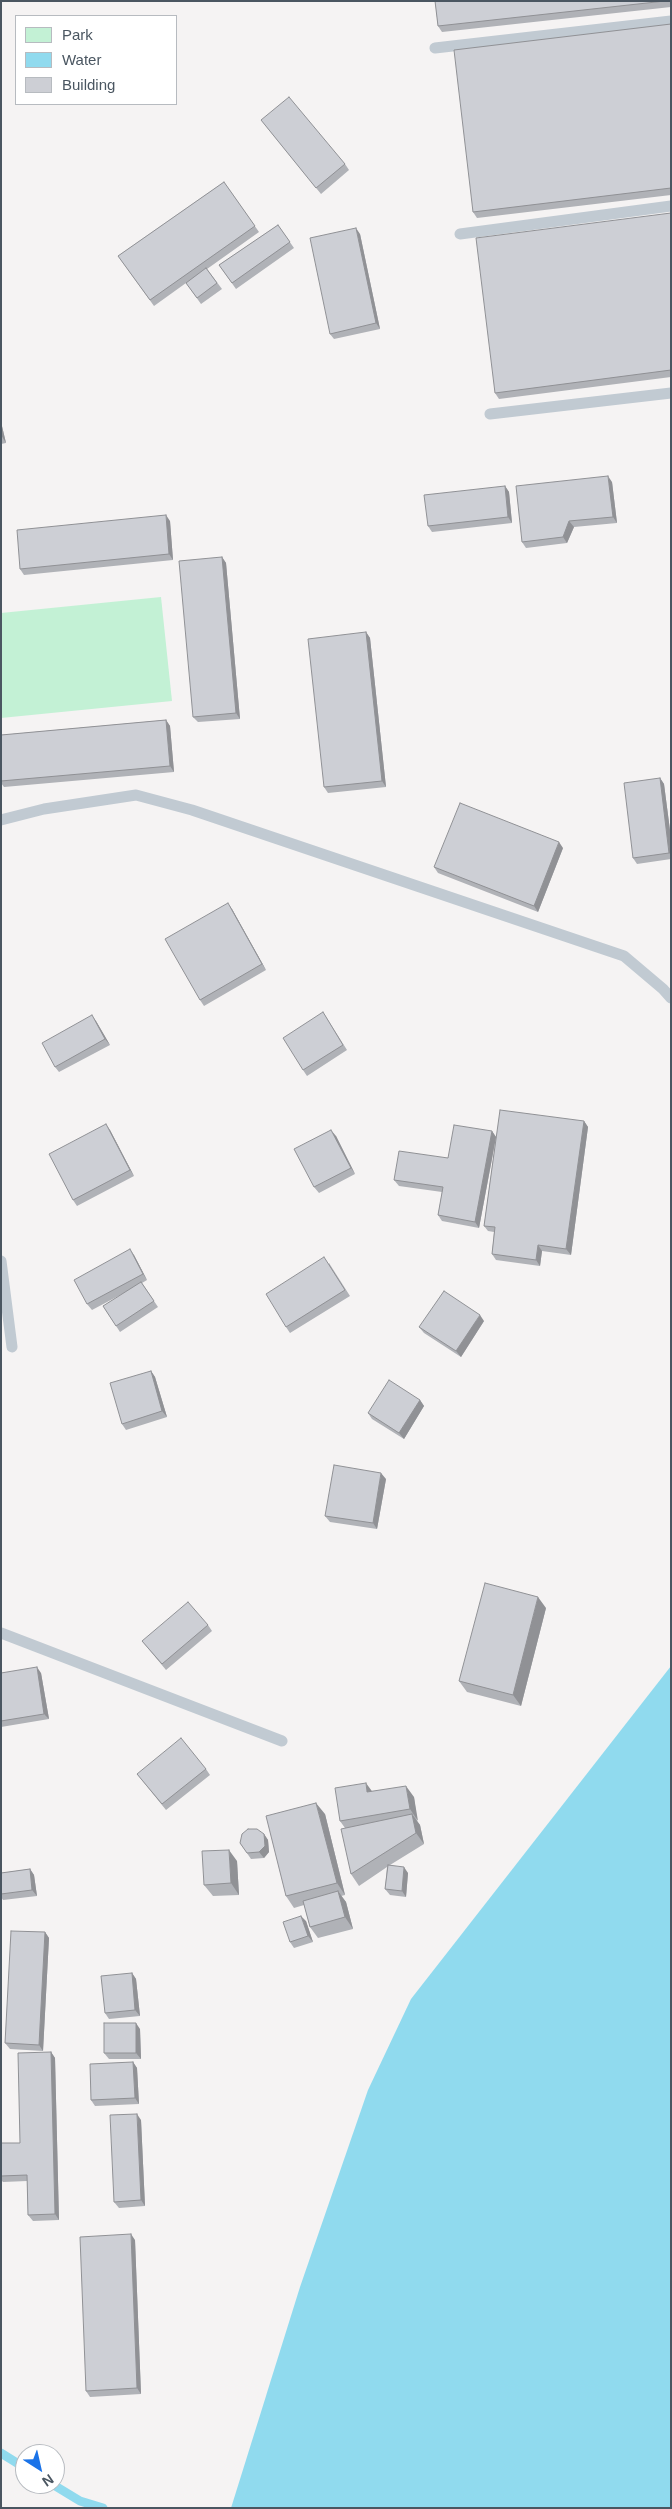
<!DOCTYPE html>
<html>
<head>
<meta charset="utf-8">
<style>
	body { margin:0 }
	#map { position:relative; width:672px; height:2509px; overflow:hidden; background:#f5f3f3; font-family:Helvetica,sans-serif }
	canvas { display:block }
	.frame { position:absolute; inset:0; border:2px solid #4a5661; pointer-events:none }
	.legend { position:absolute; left:15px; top:15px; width:162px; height:90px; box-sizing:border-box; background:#fff; border:1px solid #b7bbc0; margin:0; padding:6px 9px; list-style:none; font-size:15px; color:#4a5661 }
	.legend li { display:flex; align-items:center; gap:10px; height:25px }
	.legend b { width:25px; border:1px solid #b7bbc0 }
	.north { position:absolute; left:15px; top:2444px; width:50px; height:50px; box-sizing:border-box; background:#fff; border:1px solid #b7bbc0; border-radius:50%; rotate:145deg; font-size:14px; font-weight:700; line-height:20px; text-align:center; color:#4a5661 }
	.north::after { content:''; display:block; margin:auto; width:18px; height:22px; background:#1a73e8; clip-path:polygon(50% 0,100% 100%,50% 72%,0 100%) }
</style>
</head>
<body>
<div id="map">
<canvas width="672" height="2509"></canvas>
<div class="frame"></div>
<ul class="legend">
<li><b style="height:14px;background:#c3f1d5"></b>Park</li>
<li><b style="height:14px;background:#90daee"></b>Water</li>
<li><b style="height:14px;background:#cdcfd5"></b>Building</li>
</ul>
<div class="north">N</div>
</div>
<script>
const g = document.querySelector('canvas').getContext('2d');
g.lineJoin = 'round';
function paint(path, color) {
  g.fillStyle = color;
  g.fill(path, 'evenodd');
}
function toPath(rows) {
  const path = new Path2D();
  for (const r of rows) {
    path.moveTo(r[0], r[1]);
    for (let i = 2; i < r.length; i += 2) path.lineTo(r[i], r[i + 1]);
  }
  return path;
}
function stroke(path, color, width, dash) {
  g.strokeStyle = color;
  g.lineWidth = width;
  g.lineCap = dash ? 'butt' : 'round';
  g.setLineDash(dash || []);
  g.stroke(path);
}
paint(toPath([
	[161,597,172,701,1,718,1,613]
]), '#c3f1d5');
paint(toPath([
	[671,1666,671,2508,231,2508,300,2287,368,2090,411,1999]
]), '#90daee');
stroke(toPath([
	[1,2453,25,2468],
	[52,2484,80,2501,103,2508]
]), '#90daee', 9);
stroke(toPath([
	[435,48,671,21],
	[460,234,671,206],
	[490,414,671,393],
	[1,820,44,809,136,795,192,810,624,956,663,989,671,998],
	[1,1261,12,1347],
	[1,1633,282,1741]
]), '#c1cad2', 11);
paint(toPath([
	[435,1,671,1,671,7,442,32,438,26],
	[671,24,671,195,477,218,473,212],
	[261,120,345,164,349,170,321,194],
	[224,182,259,232,207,269,222,289,201,304,186,283,154,306,118,256],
	[671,213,671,377,499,399,495,393],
	[278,225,294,248,236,289,219,265],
	[360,234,380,329,334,339,330,334],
	[1,422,6,443,1,444],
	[612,482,617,523,574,527,567,543,526,548,522,542],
	[505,486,509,492,512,523,432,532,428,526],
	[170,521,173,560,24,575,20,569],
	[222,557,226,563,240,719,198,722,193,717],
	[366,632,370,638,386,787,328,793,324,787],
	[166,720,170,726,174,772,4,787,1,783,1,735],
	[660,778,664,784,671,838,671,859,637,864,633,858],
	[563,848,538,912,438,873,434,867],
	[232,909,266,970,204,1006,200,1000],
	[323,1012,347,1050,307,1076,303,1070],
	[96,1021,110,1045,59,1072,55,1067],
	[584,1121,588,1127,571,1255,542,1251,540,1266,496,1260,492,1254,494,1232,488,1231,484,1226,496,1138,479,1228,442,1221,438,1215,442,1192,399,1186,394,1180,448,1158,492,1131,496,1137],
	[110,1130,134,1176,77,1206,73,1200],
	[336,1136,355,1174,319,1193,314,1187],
	[134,1255,147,1280,142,1283,158,1307,120,1332,103,1306,124,1293,92,1310,87,1304],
	[329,1263,350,1296,290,1333,286,1327],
	[484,1321,461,1357,424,1333,419,1327],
	[151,1371,155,1377,167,1417,126,1430,122,1424],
	[420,1400,424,1406,404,1439,372,1419,368,1413],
	[386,1479,377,1529,330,1522,325,1516],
	[546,1608,521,1706,467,1692,459,1681],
	[208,1625,212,1631,166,1670,142,1641],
	[1,1673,41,1673,49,1719,1,1727],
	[206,1769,210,1775,166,1810,137,1774],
	[372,1792,414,1797,417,1821,420,1825,424,1844,390,1865,408,1873,406,1897,390,1895,385,1889,387,1867,359,1886,351,1874,345,1828,340,1821],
	[325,1814,345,1895,341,1896,346,1902,353,1929,318,1938,310,1927,304,1905,294,1908,286,1896],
	[264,1834,268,1840,269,1852,264,1858,251,1859,240,1843],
	[237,1861,239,1895,213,1896,204,1885],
	[30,1869,34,1875,37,1896,3,1900,1,1897,1,1873],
	[306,1921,313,1942,294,1948,290,1942],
	[45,1932,49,1938,43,2051,10,2049,5,2043],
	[132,1973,136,1979,140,2016,109,2019,105,2013],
	[140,2029,141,2059,109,2059,104,2053],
	[51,2052,55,2058,59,2220,33,2221,28,2215,27,2181,3,2182,1,2180,1,2143,20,2143],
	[133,2062,137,2068,139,2104,95,2106,91,2100],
	[141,2120,145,2206,119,2208,114,2202],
	[135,2240,141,2394,90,2397,86,2391]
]), '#b0b2b7');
paint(toPath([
	[356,228,360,234,380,329,376,323],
	[1,422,6,443,1,435],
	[608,476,612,482,617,523,613,517],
	[505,486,509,492,512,523,508,517],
	[166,515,170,521,173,560,169,554],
	[569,521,574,527,567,543,563,537],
	[222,557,226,563,240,719,236,713],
	[366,632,370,638,386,787,382,781],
	[166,720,170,726,174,772,170,766],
	[660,778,664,784,671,838,671,855,669,853],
	[559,842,563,848,538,912,534,906],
	[228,903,232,909,266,970,262,964],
	[92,1015,96,1021,110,1045,105,1039],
	[584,1121,588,1127,571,1255,566,1249],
	[106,1124,110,1130,134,1176,130,1170],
	[331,1130,336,1136,355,1174,351,1168],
	[492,1131,496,1137,479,1228,475,1222],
	[538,1245,542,1251,540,1266,536,1260],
	[130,1249,134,1255,147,1280,143,1274],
	[480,1315,484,1321,461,1357,456,1351],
	[151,1371,155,1377,167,1417,162,1411],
	[420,1400,424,1406,404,1439,399,1433],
	[381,1473,386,1479,377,1529,373,1523],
	[538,1597,546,1608,521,1706,513,1695],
	[37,1667,41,1673,49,1719,44,1714],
	[366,1783,374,1794,367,1792],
	[406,1786,414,1797,418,1821,410,1809],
	[316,1803,325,1814,345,1895,337,1883],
	[412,1814,420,1825,424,1844,416,1833],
	[264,1834,268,1840,269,1852,264,1858,259,1852],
	[229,1850,237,1861,239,1895,231,1883],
	[404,1867,408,1873,406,1897,402,1891],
	[30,1869,34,1875,37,1896,32,1890],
	[338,1891,346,1902,353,1929,345,1917],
	[301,1916,306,1921,313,1942,308,1936],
	[45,1932,49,1938,43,2051,39,2045],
	[132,1973,136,1979,140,2016,135,2010],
	[136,2023,140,2029,141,2059,136,2053],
	[51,2052,55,2058,59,2220,55,2214],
	[133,2062,137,2068,139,2104,135,2098],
	[137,2114,141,2120,145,2206,141,2200],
	[131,2234,135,2240,141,2394,137,2388]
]), '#909195');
const building = toPath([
	[435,1,665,1,438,26,435,1],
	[671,24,671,188,473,212,454,50,671,24],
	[289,97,345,164,316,188,261,120,289,97],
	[224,182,255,226,150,300,118,256,224,182],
	[671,213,671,370,495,393,476,238,671,213],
	[278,225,290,242,232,283,219,265,278,225],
	[356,228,376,323,330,334,310,238,356,228],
	[206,268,217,283,197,298,186,283,206,268],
	[608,476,613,517,569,521,563,537,522,542,516,486,608,476],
	[505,486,508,517,428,526,424,495,505,486],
	[166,515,169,554,20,569,17,530,166,515],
	[222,557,236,713,193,717,179,561,222,557],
	[366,632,382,781,324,787,308,639,366,632],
	[166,720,170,766,1,781,1,735,166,720],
	[660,778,669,853,633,858,624,783,660,778],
	[460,803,559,842,534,906,434,867,460,803],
	[228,903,262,964,200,1000,165,939,228,903],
	[323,1012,343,1045,303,1070,283,1038,323,1012],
	[92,1015,105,1039,55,1067,42,1043,92,1015],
	[500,1110,584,1121,566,1249,538,1245,536,1260,492,1254,495,1227,484,1226,500,1110],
	[106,1124,130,1170,73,1200,49,1154,106,1124],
	[454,1125,492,1131,475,1222,438,1215,443,1187,394,1180,399,1151,448,1158,454,1125],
	[331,1130,351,1168,314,1187,294,1149,331,1130],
	[130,1249,143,1274,87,1304,74,1280,130,1249],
	[324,1257,345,1290,286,1327,266,1294,324,1257],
	[141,1282,154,1301,116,1326,103,1306,141,1282],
	[444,1291,480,1315,456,1351,419,1327,444,1291],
	[151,1371,162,1411,122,1424,110,1383,151,1371],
	[389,1380,420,1400,399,1433,368,1413,389,1380],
	[334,1465,381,1473,373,1523,325,1516,334,1465],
	[485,1583,538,1597,513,1695,459,1681,485,1583],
	[188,1602,208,1625,162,1664,142,1641,188,1602],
	[37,1667,44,1714,1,1721,1,1673,37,1667],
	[181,1738,206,1769,162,1804,137,1774,181,1738],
	[366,1783,367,1792,406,1786,410,1809,340,1821,335,1788,366,1783],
	[316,1803,337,1883,286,1896,266,1816,316,1803],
	[412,1814,416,1833,351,1874,341,1829,412,1814],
	[248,1829,257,1829,264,1834,265,1846,259,1852,247,1853,240,1843,242,1834,248,1829],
	[229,1850,231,1883,204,1885,202,1851,229,1850],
	[388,1865,404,1867,402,1891,385,1889,388,1865],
	[30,1869,32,1890,1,1894,1,1873,30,1869],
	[338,1891,345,1917,310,1927,303,1901,338,1891],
	[301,1916,308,1936,290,1942,283,1922,301,1916],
	[11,1931,45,1932,39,2045,5,2043,11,1931],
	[132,1973,135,2010,105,2013,101,1976,132,1973],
	[104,2023,136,2023,136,2053,104,2053,104,2023],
	[51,2052,55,2214,28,2215,27,2175,1,2176,1,2143,20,2143,18,2053,51,2052],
	[133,2062,135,2098,91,2100,90,2064,133,2062],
	[137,2114,141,2200,114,2202,110,2115,137,2114],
	[131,2234,137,2388,86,2391,80,2237,131,2234]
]);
paint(building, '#cdcfd5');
stroke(building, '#909195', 1);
</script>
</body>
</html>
